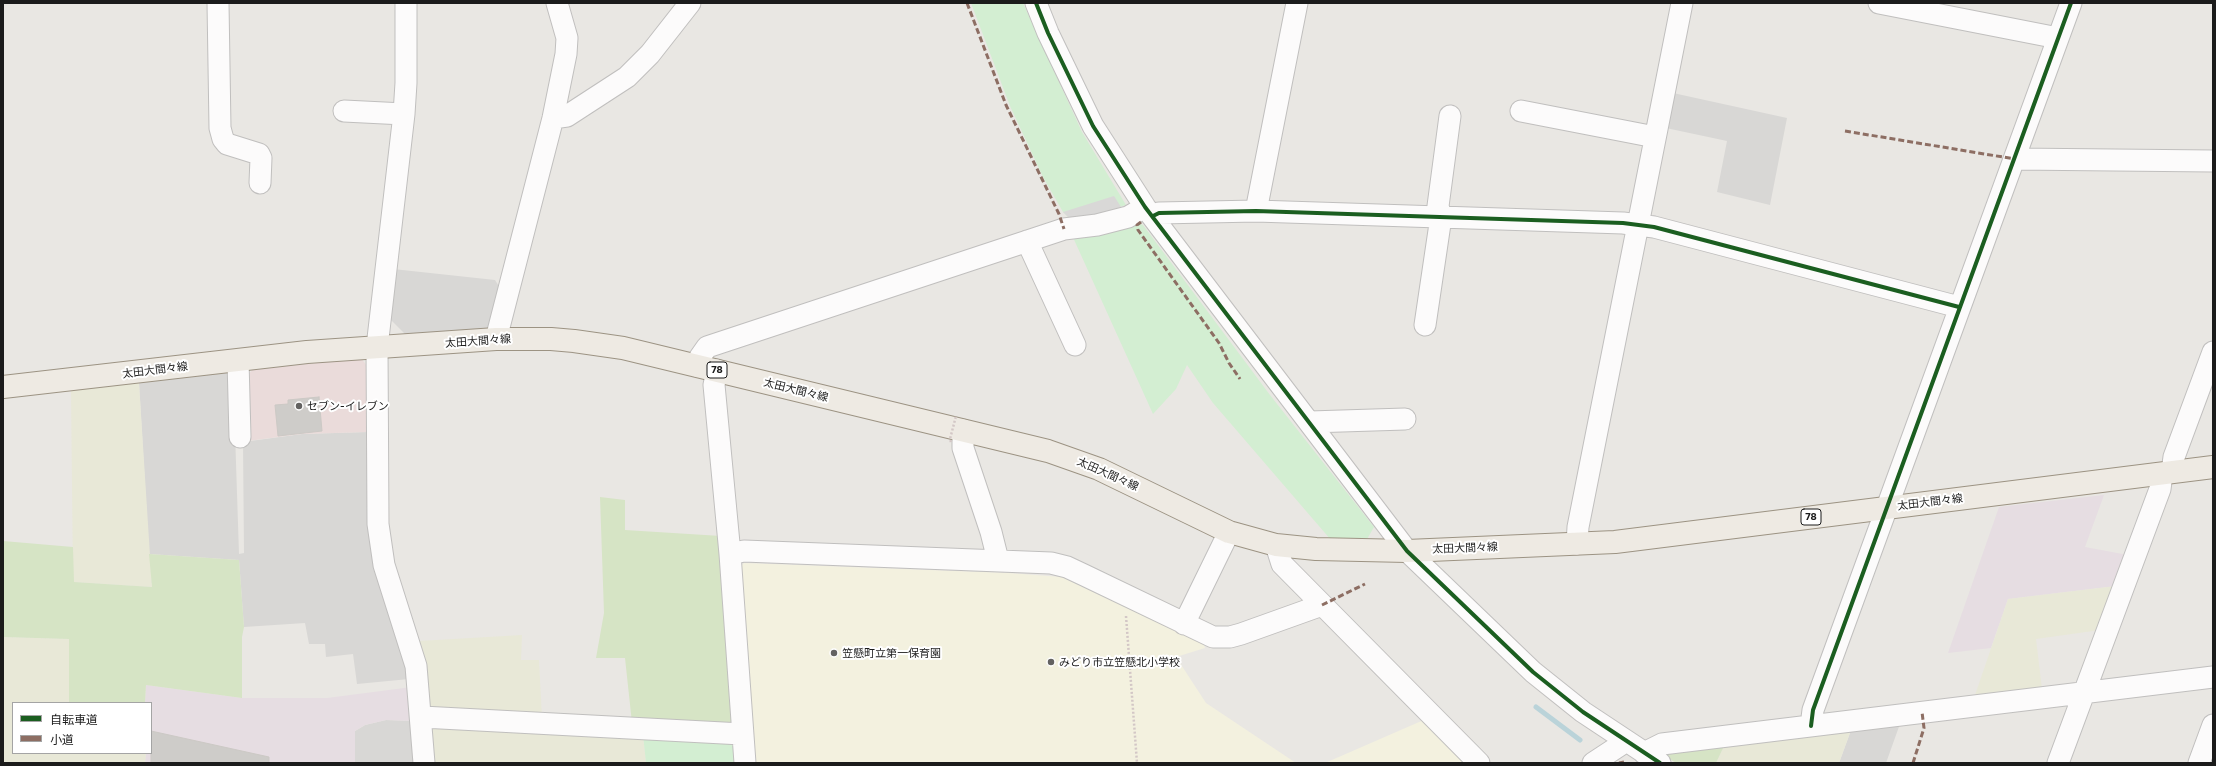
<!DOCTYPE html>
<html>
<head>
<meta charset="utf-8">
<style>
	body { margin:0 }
	#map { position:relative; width:2216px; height:766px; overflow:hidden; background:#e9e7e3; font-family:Commissioner,"Noto Sans JP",sans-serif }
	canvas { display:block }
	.frame { position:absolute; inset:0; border:4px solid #1b1b1b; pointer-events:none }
	.legend { position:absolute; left:12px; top:702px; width:140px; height:52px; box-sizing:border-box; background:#fff; border:1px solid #a4a4a4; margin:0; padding:5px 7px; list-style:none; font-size:12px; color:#1b1b1b }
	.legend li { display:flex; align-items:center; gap:8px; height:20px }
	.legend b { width:20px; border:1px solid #a4a4a4 }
</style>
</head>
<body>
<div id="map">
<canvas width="2216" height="766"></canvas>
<div class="frame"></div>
<ul class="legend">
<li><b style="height:5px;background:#1b5e20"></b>自転車道</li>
<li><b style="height:5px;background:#8d6e63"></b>小道</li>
</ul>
</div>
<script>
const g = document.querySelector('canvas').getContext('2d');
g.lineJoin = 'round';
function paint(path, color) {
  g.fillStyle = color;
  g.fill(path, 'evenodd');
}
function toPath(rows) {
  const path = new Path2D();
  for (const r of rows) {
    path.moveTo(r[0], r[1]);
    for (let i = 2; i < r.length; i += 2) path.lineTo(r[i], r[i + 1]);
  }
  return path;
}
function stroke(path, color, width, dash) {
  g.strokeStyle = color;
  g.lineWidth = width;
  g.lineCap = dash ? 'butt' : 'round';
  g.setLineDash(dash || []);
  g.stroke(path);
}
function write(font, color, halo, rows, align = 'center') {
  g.font = font + ' Commissioner,"Noto Sans JP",sans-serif';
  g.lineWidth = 4;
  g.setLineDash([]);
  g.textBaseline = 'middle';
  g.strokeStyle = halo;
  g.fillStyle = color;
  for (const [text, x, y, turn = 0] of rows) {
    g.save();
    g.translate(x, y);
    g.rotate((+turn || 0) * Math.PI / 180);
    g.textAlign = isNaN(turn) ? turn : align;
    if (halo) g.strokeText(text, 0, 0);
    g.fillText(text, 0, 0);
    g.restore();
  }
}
paint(toPath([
	[1673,93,1787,118,1770,205,1717,192,1727,141,1666,128],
	[393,269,495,280,500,288,490,326,485,330,406,335,388,317],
	[233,372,239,554,244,553,243,442,302,434,367,432,409,679,357,684,353,654,326,657,325,644,309,644,305,623,244,627,239,560,149,554,139,383],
	[386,720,414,721,416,763,355,763,355,731,365,725],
	[1901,721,1886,763,1839,763,1850,733,1845,729]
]), '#d8d7d5');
paint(toPath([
	[361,358,367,366,367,432,302,434,247,441,245,379,252,370]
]), '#eadbda');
paint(toPath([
	[2104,495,2085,547,2128,555,2116,586,2008,599,1991,648,1948,653,1999,507],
	[146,685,242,698,327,698,412,687,414,721,386,720,365,725,355,731,355,763,145,763,146,753,151,753,151,703,145,703]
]), '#e6dde2');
paint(toPath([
	[744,563,1008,573,1062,577,1204,644,1205,648,1176,657,1206,703,1296,763,754,763,740,567],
	[1426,719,1471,763,1325,763]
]), '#f3f1df');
paint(toPath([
	[139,383,152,587,73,582,71,390],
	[2116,586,2100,630,2036,639,2042,689,1974,698,2008,599],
	[522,635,521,660,539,660,542,718,429,708,427,675,419,641],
	[3,637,69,639,69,703,13,703,13,753,146,753,145,763,3,763],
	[431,724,643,735,646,763,434,763],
	[1845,729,1850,733,1839,763,1716,763,1725,744]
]), '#e8e8d7');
paint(toPath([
	[600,497,625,500,625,530,721,536,735,725,632,723,625,658,596,658,604,613],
	[3,541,73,547,74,582,152,587,149,554,239,560,244,627,242,637,242,698,146,685,145,703,69,703,69,639,3,637],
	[1725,744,1716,763,1676,763,1665,756,1666,752]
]), '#d6e4c5');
paint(toPath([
	[971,3,1023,3,1082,132,1126,205,1072,221,1063,212,1043,177,1010,106],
	[1137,222,1143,225,1270,395,1374,527,1366,541,1331,540,1213,403,1187,365,1176,389,1153,414,1071,233],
	[643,735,727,741,737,749,738,763,646,763]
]), '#d3eed2');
paint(toPath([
	[1114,196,1121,207,1072,221,1063,212]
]), '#d9d8d7');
stroke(toPath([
	[1536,707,1580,740]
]), '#bad3d9', 5);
const building = toPath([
	[319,397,322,431,278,436,275,405,288,404,288,400,319,397],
	[151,731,269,757,269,763,151,763,151,731]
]);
paint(building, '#ceccc9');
stroke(building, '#ccc9c5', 1);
const minor = toPath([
	[218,3,220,128,223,139,227,144,259,154,261,158,260,183],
	[406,3,406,83,404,114,377,347,378,524,384,565,416,666,424,763],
	[1036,3,1048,33,1093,126,1145,207,1407,551,1533,672,1583,712,1660,763],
	[1879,3,2058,38],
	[344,111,404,114],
	[1521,111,1655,137],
	[553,118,567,116,627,77,650,54,690,3],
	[2015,159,2213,161],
	[1256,211,1297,3],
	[1153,216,1159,213,1256,211,1623,223,1654,227,1959,307],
	[1027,241,1075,345],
	[1425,325,1441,217,1438,206,1450,116],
	[496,339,553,118,566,54,567,38,557,3],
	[238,360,240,437],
	[697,366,700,357,707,347,1064,229,1097,225,1128,217,1145,207],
	[717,370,714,385,730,554,745,763],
	[1310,422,1405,419],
	[963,430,963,448,991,532,998,560],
	[2172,472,2174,457,2213,352],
	[1577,544,1578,527,1682,3],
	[1276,545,1282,564,1479,763],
	[730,554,744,551,1051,563,1067,567,1084,575,1213,637,1230,637,1241,634,1322,605],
	[1184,624,1229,532],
	[422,717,742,734],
	[1811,726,1813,710,2071,3],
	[1644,753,1662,744,2213,677],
	[1593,763,1625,742],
	[2058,763,2160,489,2162,474],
	[2199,763,2213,725]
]);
const major = toPath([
	[3,387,307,352,496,339,551,339,574,341,623,348,1048,451,1099,469,1229,532,1276,545,1316,549,1407,551,1615,542,2213,467]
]);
stroke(minor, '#c0bfbe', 23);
stroke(major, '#9c9383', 24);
stroke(toPath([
	[1126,616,1137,763]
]), '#d3c7c6', 2.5, [2, 2]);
stroke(minor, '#fcfbfb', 21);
stroke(major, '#eeeae3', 22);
stroke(toPath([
	[951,442,950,439,956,416]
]), '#d3c7c6', 2.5, [2, 2]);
stroke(toPath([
	[967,3,1006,105,1059,214,1064,229],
	[1845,131,2015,159],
	[1141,222,1137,225,1138,230,1219,343,1229,363,1240,379],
	[1322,605,1365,584],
	[1619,763,1624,762],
	[1913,763,1924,728,1922,712]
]), '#8d6e63', 3, [6, 3]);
stroke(toPath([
	[1036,3,1048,33,1093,126,1145,207,1407,551,1533,672,1583,712,1660,763],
	[1153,216,1159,213,1256,211,1623,223,1654,227,1959,307],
	[1811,726,1813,710,2071,3]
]), '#1b5e20', 4);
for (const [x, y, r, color] of [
	[299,406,4,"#636261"],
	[834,653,4,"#636261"],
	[1051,662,4,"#636261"]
]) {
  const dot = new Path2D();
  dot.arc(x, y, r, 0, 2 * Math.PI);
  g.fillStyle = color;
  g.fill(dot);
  stroke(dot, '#fff', 1.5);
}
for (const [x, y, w] of [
	[717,370,20],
	[1811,517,20]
]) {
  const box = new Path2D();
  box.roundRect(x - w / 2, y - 8, w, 16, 3);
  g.fillStyle = '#fff';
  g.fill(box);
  stroke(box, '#1b1b1b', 1);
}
write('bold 10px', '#1b1b1b', null, [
	["78",717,370],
	["78",1811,517]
]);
write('11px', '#1b1b1b', '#fff', [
	["太田大間々線",478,341,-4],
	["太田大間々線",155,370,-7],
	["太田大間々線",796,390,14],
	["太田大間々線",1108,474,24],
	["太田大間々線",1930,502,-7],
	["太田大間々線",1465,548,-2]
]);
write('11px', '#1b1b1b', '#fff', [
	["セブン-イレブン",307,406],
	["笠懸町立第一保育園",842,653],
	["みどり市立笠懸北小学校",1059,662]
], 'left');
</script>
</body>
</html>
